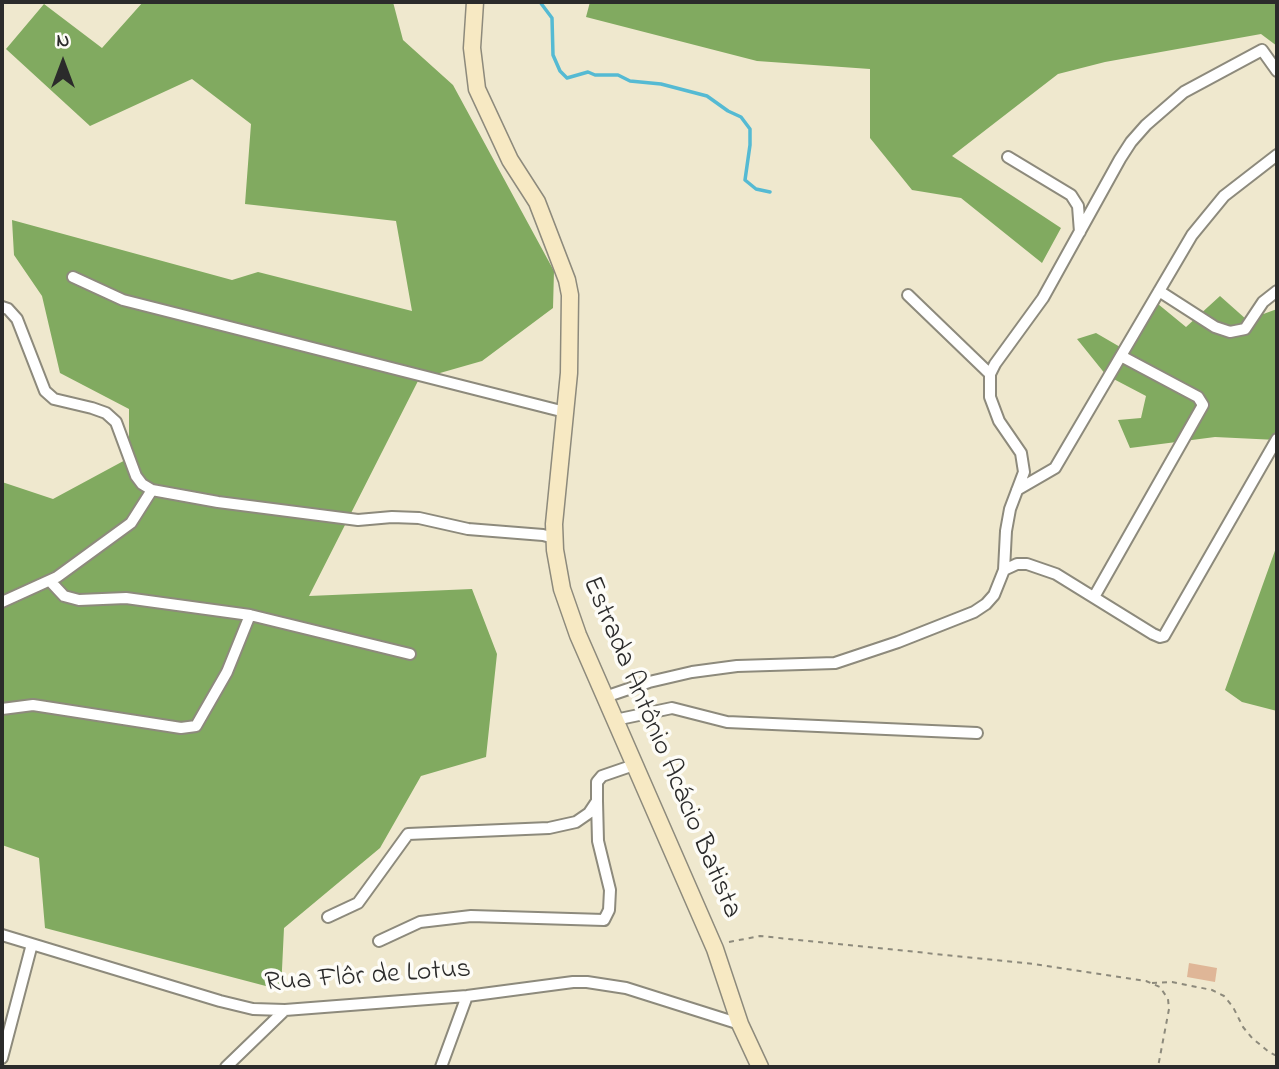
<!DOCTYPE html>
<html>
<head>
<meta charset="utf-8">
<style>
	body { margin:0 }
	#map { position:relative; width:1279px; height:1069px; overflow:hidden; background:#efe8ce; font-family:"Indie Flower",sans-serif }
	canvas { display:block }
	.frame { position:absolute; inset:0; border:4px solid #2b2b2b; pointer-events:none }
	.north { position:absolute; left:28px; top:28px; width:70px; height:70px; -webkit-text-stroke:5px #fdfcf7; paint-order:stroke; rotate:0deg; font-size:19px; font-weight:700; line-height:28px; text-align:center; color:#2b2b2b }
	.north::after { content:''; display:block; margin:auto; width:24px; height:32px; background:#2b2b2b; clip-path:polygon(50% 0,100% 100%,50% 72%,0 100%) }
</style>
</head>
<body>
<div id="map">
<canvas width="1279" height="1069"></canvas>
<div class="frame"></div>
<div class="north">N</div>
</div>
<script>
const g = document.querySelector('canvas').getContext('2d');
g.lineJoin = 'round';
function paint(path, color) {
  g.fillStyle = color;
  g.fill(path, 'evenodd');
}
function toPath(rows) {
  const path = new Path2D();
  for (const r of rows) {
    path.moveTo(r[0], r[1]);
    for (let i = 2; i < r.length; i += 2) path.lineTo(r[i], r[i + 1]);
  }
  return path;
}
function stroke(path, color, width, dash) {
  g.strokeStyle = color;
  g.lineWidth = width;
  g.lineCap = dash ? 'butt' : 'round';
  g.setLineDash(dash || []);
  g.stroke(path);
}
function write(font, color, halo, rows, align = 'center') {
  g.font = font + ' "Indie Flower",sans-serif';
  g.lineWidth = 7;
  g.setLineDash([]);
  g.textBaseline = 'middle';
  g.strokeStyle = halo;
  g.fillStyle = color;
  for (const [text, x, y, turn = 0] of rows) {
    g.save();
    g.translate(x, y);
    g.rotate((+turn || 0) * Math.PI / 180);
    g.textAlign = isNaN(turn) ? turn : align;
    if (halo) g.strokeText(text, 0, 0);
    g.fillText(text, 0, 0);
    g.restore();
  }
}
paint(toPath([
	[143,2,393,2,403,40,453,85,554,271,553,308,482,361,419,379,309,596,472,589,497,654,486,757,421,776,380,848,284,928,281,990,45,928,39,858,2,845,2,482,53,499,129,458,129,409,60,373,42,296,14,255,12,220,232,280,258,272,412,311,396,221,245,204,251,124,192,79,90,126,6,49,44,4,102,48],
	[590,2,1277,2,1277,46,1261,34,1105,62,1058,74,952,156,1061,228,1042,263,961,198,912,190,870,138,870,69,757,61,586,17],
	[1220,296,1247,320,1277,309,1277,440,1215,437,1130,448,1118,420,1141,418,1146,396,1106,375,1077,339,1096,333,1127,351,1158,304,1186,327],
	[1277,545,1277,711,1242,702,1225,690]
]), '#81aa60');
stroke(toPath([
	[540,2,552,18,553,55,560,71,567,78,588,72,595,75,618,75,630,81,661,84,707,96,728,111,741,117,750,129,750,145,745,180,756,189,770,192]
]), '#55bad3', 3.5);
paint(toPath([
	[1189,963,1217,968,1215,982,1187,977]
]), '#dfb697');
const street = toPath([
	[1008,157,1071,195,1078,206,1080,232],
	[73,277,123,300,565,412],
	[1159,291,1215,327,1230,332,1245,329,1263,302,1277,291],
	[908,295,990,374],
	[2,307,8,309,17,319,45,391,54,399,92,408,106,413,116,422,136,476,142,484,152,490,218,502,358,520,392,517,419,518,468,529,543,535,554,538],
	[1017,490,1055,468,1192,235,1224,196,1277,155],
	[1004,570,1017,564,1027,564,1056,574,1153,634,1160,637,1164,636,1277,439],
	[50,581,64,596,79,600,126,598,250,615,410,654],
	[1094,597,1203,405,1198,397,1121,356],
	[2,602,57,577,131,523,152,490],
	[605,697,649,682,692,672,737,666,835,663,898,642,974,612,986,604,994,595,1004,570,1006,531,1010,509,1024,472,1021,453,999,421,990,397,990,374,995,364,1043,298,1120,159,1131,142,1146,125,1184,92,1262,50,1277,71],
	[2,709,33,705,181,728,196,726,227,672,250,615],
	[615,720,672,708,727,722,977,733],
	[328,917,358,903,408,834,549,828,576,822,589,813,597,801,597,782,602,776,634,765],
	[2,935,220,1001,253,1009,285,1010,467,996,573,982,587,982,626,988,740,1024],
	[379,941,420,922,471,916,604,920,609,910,610,890,598,841,597,801],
	[2,1058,32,944],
	[226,1067,285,1010],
	[441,1067,467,996]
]);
const secondary = toPath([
	[475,2,472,48,477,89,510,160,537,202,567,280,570,295,569,373,554,524,555,550,562,589,578,635,715,949,740,1024,760,1067]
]);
stroke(street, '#8d8a7c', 14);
stroke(secondary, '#8d8a7c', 19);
stroke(toPath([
	[729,942,760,936,1034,964,1146,981,1160,987,1168,999,1169,1009,1158,1067],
	[1152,983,1172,982,1212,990,1224,996,1233,1007,1243,1027,1252,1038,1269,1052,1277,1056]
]), '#8d8a7c', 2, [5, 5]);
stroke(street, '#fff', 10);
stroke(secondary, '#f7e9c3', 16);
write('28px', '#2b2b2b', '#fdfcf7', [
	["Estrada Antônio Acácio Batista",660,748,67],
	["Rua Flôr de Lotus",368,978,-4]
]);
</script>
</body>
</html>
